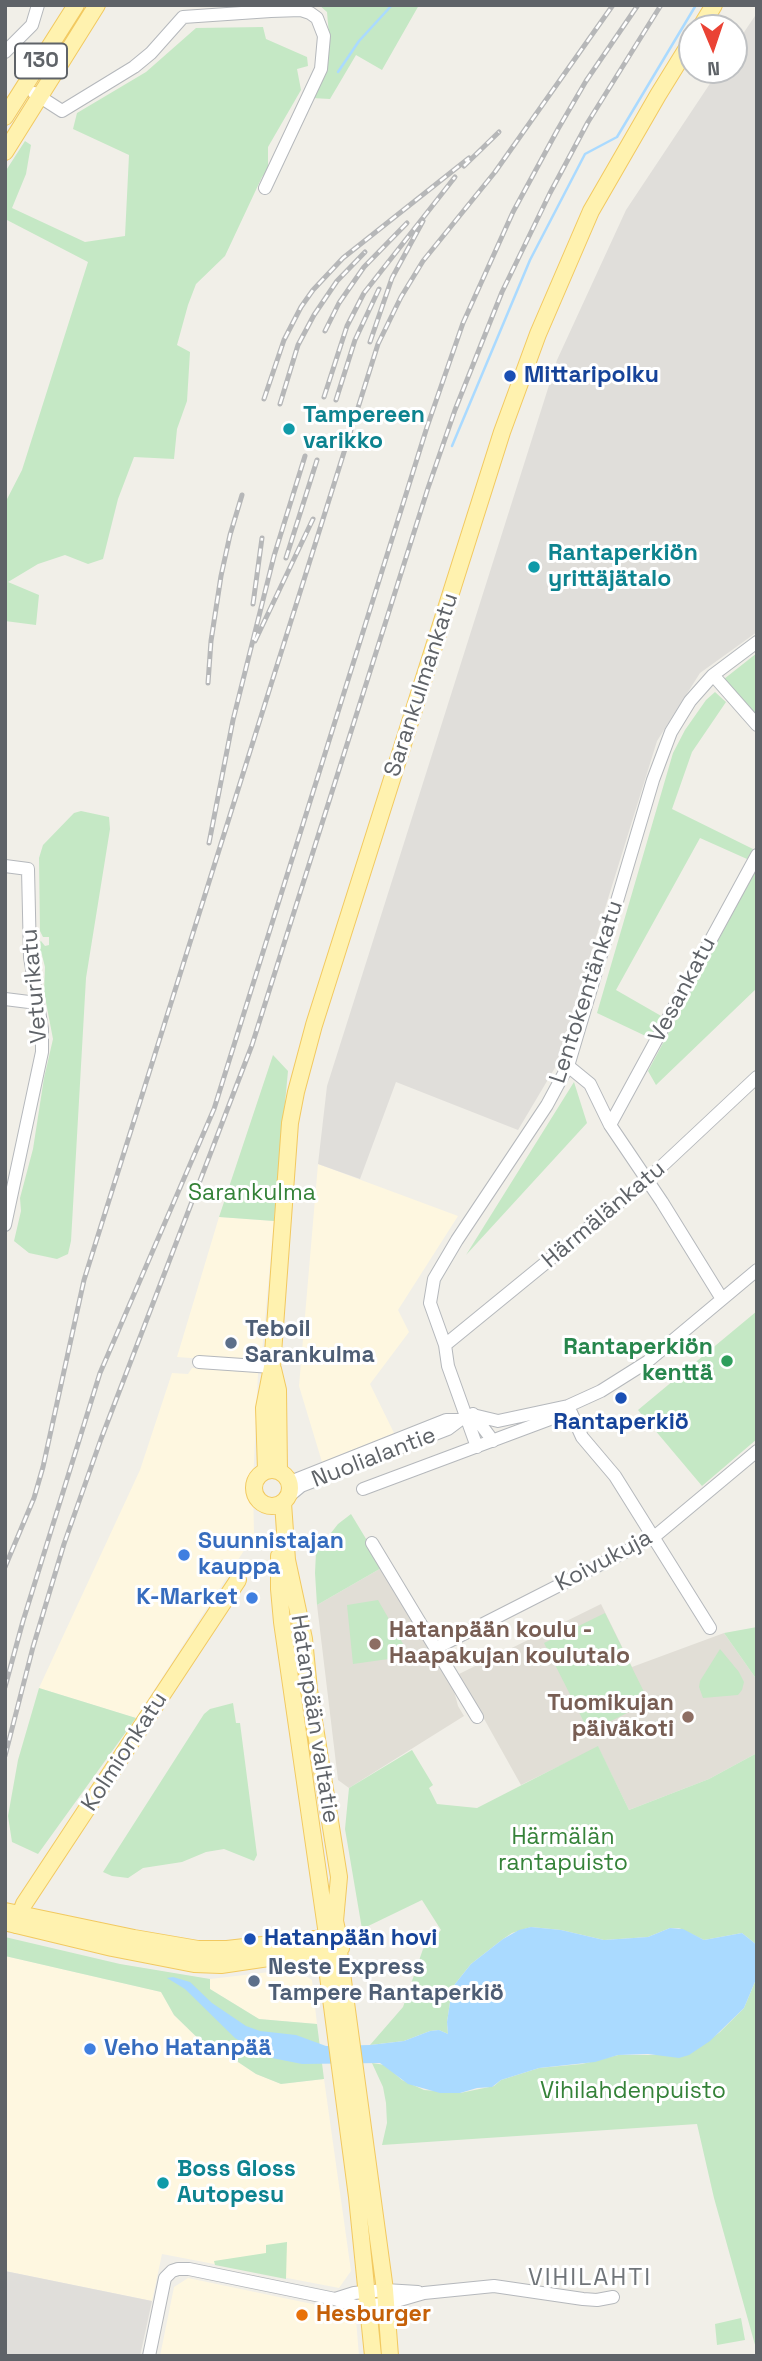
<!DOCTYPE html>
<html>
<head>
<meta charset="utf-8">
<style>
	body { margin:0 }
	#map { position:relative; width:762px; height:2361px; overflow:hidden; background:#f1efe8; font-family:"Space Grotesk",sans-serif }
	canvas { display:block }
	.frame { position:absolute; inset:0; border:7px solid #5f6368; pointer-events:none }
	.north { position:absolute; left:678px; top:14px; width:70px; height:70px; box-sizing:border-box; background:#fff; border:2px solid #bfc1c3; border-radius:50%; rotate:178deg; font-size:19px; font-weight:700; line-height:28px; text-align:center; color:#5f6368 }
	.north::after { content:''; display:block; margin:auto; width:24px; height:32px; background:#ea4335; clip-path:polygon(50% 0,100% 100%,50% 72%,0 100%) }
</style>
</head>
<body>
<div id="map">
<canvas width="762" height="2361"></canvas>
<div class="frame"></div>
<div class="north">N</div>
</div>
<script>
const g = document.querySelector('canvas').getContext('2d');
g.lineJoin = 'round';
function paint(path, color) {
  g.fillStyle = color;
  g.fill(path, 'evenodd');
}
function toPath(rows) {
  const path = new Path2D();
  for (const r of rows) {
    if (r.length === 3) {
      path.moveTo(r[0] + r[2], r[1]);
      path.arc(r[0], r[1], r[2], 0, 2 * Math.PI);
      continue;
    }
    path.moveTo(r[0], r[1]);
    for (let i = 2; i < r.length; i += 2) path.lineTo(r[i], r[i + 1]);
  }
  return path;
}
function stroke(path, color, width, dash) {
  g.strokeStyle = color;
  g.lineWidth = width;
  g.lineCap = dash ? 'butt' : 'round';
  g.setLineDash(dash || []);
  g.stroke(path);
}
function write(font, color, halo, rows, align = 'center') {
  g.font = font + ' "Space Grotesk",sans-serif';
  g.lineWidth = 6;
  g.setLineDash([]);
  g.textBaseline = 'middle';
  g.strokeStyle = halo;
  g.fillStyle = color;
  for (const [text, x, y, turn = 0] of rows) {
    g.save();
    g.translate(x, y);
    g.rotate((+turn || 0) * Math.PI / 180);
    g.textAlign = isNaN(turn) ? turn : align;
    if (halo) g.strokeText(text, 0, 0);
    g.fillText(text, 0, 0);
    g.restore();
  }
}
paint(toPath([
	[318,1164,458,1216,398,1310,409,1332,370,1384,394,1433,322,1462,299,1386],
	[219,1217,274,1221,261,1363,177,1357],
	[192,1368,258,1373,253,1484,254,1535,136,1718,39,1688,140,1470,172,1373,188,1374],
	[5,1956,161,1992,174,2015,212,2052,235,2060,256,2074,281,2084,324,2079,351,2271,339,2288,162,2254,152,2301,5,2271],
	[295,1969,312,1980,317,2024,259,2019,210,1989,210,1979],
	[188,2278,346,2311,356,2319,359,2356,160,2356,174,2287]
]), '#fef7e0');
paint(toPath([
	[757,13,757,632,700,673,657,741,556,1066,518,1130,396,1082,360,1179,318,1164,327,1086,557,360,626,210,719,70,734,70,734,47],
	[5,2271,152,2301,140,2356,5,2356]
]), '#e0deda');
paint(toPath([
	[383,1567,452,1683,458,1706,464,1716,349,1788,338,1780,317,1605],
	[601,1604,632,1667,724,1633,757,1680,757,1753,709,1779,629,1810,598,1747,521,1785,459,1674]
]), '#e1ded6');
paint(toPath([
	[319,5,419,5,382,70,356,55,330,99,312,98,330,47,327,12],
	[263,27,266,39,307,57,308,66,297,69,301,90,268,147,268,170,262,177,225,256,196,284,188,305,177,345,190,352,187,401,177,429,174,459,134,457,118,499,103,559,88,564,65,555,38,564,8,582,39,595,36,625,5,621,5,503,22,470,88,262,5,219,5,172,25,141,31,145,26,174,12,208,85,242,125,236,129,155,73,129,77,113,146,72,196,28],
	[757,653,757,718,724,679],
	[715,692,726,702,692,752,672,809,753,849,747,859,700,838,616,990,663,1017,652,1039,597,1013,673,753,685,730,706,700],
	[81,811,109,817,110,829,86,978,71,1241,68,1254,57,1259,29,1253,14,1241,21,1211,20,1198,33,1149,44,1078,53,1039,44,992,45,967,42,955,36,946,41,941,45,946,49,945,49,937,43,937,40,931,39,858,43,845,74,813],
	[757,868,757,988,656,1085,648,1071],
	[273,1055,288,1071,274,1221,219,1217],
	[574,1082,587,1123,466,1255],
	[757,1311,757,1439,702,1486,638,1410],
	[351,1514,383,1567,317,1605,315,1573,316,1552,338,1524],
	[378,1600,410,1656,353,1664,347,1605],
	[605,1613,649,1702,589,1732,544,1643],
	[757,1627,757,1680,724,1633],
	[720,1649,739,1672,744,1682,742,1690,738,1695,703,1698,699,1687,700,1681],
	[39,1688,136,1718,38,1854,12,1842,8,1816,18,1760],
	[233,1703,236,1723,240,1723,257,1855,254,1861,224,1849,206,1852,182,1862,143,1868,128,1878,112,1876,103,1872,204,1714,210,1709],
	[598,1746,629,1810,709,1779,757,1753,757,1945,742,1933,704,1940,679,1928,670,1928,648,1937,604,1940,561,1930,531,1927,512,1933,503,1939,471,1964,455,1984,452,1989,447,2022,448,2034,439,2030,430,2031,404,2041,370,2045,403,2007,423,1949,441,1930,422,1900,362,1929,345,1829,349,1788,412,1750,433,1785,429,1788,437,1804,477,1808],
	[5,1937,120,1964,210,1979,210,1989,259,2019,317,2024,324,2079,281,2084,256,2074,235,2060,212,2052,174,2015,161,1992,5,1956],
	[757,1977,757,2352,714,2198,697,2124,382,2145,387,2123,386,2103,383,2087,372,2063,385,2065,402,2080,424,2090,460,2093,494,2086,501,2080,539,2068,582,2064,618,2055,660,2055,700,2047,720,2032,744,2008],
	[287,2242,286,2279,215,2265,214,2261,266,2253,266,2245],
	[741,2318,745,2340,717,2345,715,2324]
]), '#c5e8c5');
paint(toPath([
	[531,1927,561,1930,604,1940,648,1937,670,1928,683,1929,704,1940,742,1933,757,1945,757,1977,744,2008,710,2041,689,2055,679,2058,648,2054,618,2055,595,2062,539,2068,501,2080,492,2087,477,2088,460,2093,440,2093,408,2084,380,2063,302,2064,272,2058,256,2051,235,2038,185,1989,167,1978,173,1977,190,1982,212,2003,246,2026,260,2031,296,2035,326,2046,370,2045,404,2041,430,2031,439,2030,448,2034,447,2022,452,1989,455,1984,471,1964,503,1939,519,1930]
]), '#aadaff');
stroke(toPath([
	[338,72,359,41,392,5],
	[452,446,530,260,585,154,617,137,696,5]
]), '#aadaff', 2.5);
const minor = toPath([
	[5,52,32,25,38,5],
	[34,93,62,111,134,67,151,53,183,17,271,11,301,10,310,13,317,18,324,36,321,69,265,188],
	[713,675,757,725],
	[5,866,28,869,30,957,42,1029,42,1052,5,1225],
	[5,999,37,1003],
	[568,1066,590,1084,610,1125,662,1202,722,1299],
	[610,1125,757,855],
	[445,1345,647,1180,757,1077],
	[199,1362,272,1367],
	[568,1406,582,1437,615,1476,710,1628],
	[473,1414,493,1441],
	[477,1447,448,1366,445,1345,430,1303,434,1279,457,1240,547,1105,568,1066,653,780,671,732,690,701,713,675,757,642],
	[290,1482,446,1420,460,1420],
	[363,1489,569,1412],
	[289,1496,301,1486,448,1429,460,1420,473,1415,498,1421,568,1406,601,1391,647,1362,757,1270],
	[372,1543,477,1717],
	[436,1648,654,1537,757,1451],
	[335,2299,354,2293,385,2290,418,2292],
	[149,2356,165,2278,172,2271,178,2269,189,2269,335,2299,355,2306,386,2304,424,2293,494,2286,583,2299,597,2300,613,2297]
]);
const major = toPath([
	[700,28,714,5],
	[5,117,76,5],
	[5,152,97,5],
	[273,1369,278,1390,279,1471],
	[272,1488,18],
	[266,1471,264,1408,272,1367,290,1123,296,1092,314,1025,502,432,538,334,591,211,658,95,692,40],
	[283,1503,287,1560,304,1639,309,1690,339,1877,335,1921,341,1948,336,1954,325,1953,321,1946,324,1938,330,1934,337,1936],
	[279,1556,279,1589,282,1622,327,1935],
	[5,1911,134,1938,198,1949,227,1949,324,1938],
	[8,1923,112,1948,194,1964,221,1965,323,1950],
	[16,1925,24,1904,238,1580],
	[339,1951,385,2290,390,2356],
	[325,1953,357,2197,373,2356]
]);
stroke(minor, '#b5b8bc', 14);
stroke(major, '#f2c960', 18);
stroke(minor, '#fff', 12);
stroke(major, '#fff2af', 16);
const rail = toPath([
	[464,166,499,132],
	[325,331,339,303,364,267,407,223],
	[370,342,392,278,423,221],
	[324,397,347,326,364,293,455,177],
	[264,399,284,340,301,307,313,290,343,258,469,158],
	[336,400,355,340,379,289],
	[280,404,298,345,314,315,337,281,365,252],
	[286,558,317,460],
	[253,604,262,538],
	[255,641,313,519],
	[208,683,211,641,221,576,230,535,242,495],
	[209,843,233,720,274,556,305,456],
	[5,1567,34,1498,43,1467,84,1280,378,344,401,297,423,261,495,172,613,5],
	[5,1687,23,1621,100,1373,214,1109,427,427,463,323,513,212,558,129,586,81,638,5],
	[5,1756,33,1647,64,1544,101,1439,252,1045,428,488,455,410,502,292,550,193,588,122,661,5]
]);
stroke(rail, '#b6b7b8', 5);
stroke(rail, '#fff', 2.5, [8]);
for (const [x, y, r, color] of [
	[510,376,7,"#1a4fb4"],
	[289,429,7,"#0f9aa8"],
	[534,567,7,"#0f9aa8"],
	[231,1343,7,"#5c6f8a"],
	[727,1361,7,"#2e9e5b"],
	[621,1398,7,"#1a4fb4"],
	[184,1555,7,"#3f7fe0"],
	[252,1598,7,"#3f7fe0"],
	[375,1644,7,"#8d6e63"],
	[688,1717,7,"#8d6e63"],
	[250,1939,7,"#1a4fb4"],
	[254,1981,7,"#5c6f8a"],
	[90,2049,7,"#3f7fe0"],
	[163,2183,7,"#0f9aa8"],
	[302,2315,7,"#e8710a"]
]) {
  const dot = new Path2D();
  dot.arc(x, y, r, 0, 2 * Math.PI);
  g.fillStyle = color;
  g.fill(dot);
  stroke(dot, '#fff', 2.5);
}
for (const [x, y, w] of [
	[41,61,52]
]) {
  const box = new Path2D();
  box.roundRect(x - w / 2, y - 17.5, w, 35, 5);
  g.fillStyle = '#fff';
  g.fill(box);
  stroke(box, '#5f6368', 2);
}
write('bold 21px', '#5f6368', null, [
	["130",41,61]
]);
write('bold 23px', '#164399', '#fff', [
	["Mittaripolku",524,376],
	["Rantaperkiö",621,1423,"center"],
	["Hatanpään hovi",264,1939]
], 'left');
write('bold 23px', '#0d838f', '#fff', [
	["Tampereen",303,416],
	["varikko",303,442],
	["Rantaperkiön",548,554],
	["yrittäjätalo",548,580],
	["Boss Gloss",177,2170],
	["Autopesu",177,2196]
], 'left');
write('23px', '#5f6368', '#fff', [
	["Sarankulmankatu",422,685,-72],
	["Veturikatu",35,986,-95],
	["Vesankatu",683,990,-62],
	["Lentokentänkatu",587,992,-72],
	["Härmälänkatu",604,1215,-40],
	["Nuolialantie",374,1458,-21],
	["Koivukuja",604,1561,-28],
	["Hatanpään valtatie",314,1719,81],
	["Kolmionkatu",125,1752,-57]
]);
write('23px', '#348238', '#fff', [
	["Sarankulma",252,1194],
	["Härmälän",563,1838],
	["rantapuisto",563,1864],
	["Vihilahdenpuisto",633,2092]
]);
write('bold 23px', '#4e5e75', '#fff', [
	["Teboil",245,1330],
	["Sarankulma",245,1356],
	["Neste Express",268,1968],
	["Tampere Rantaperkiö",268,1994]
], 'left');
write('bold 23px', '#27864d', '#fff', [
	["Rantaperkiön",713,1348],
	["kenttä",713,1374]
], 'right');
write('bold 23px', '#366cbe', '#fff', [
	["Suunnistajan",198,1542],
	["kauppa",198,1568],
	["K-Market",238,1598,"right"],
	["Veho Hatanpää",104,2049]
], 'left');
write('bold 23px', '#785e54', '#fff', [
	["Hatanpään koulu -",389,1631],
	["Haapakujan koulutalo",389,1657],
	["Tuomikujan",674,1704,"right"],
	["päiväkoti",674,1730,"right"]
], 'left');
write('bold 23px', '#c56008', '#fff', [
	["Hesburger",316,2315]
], 'left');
g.letterSpacing = '2px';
write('24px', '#70757a', '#fff', [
	["VIHILAHTI",590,2278]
]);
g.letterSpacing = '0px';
</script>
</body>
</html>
